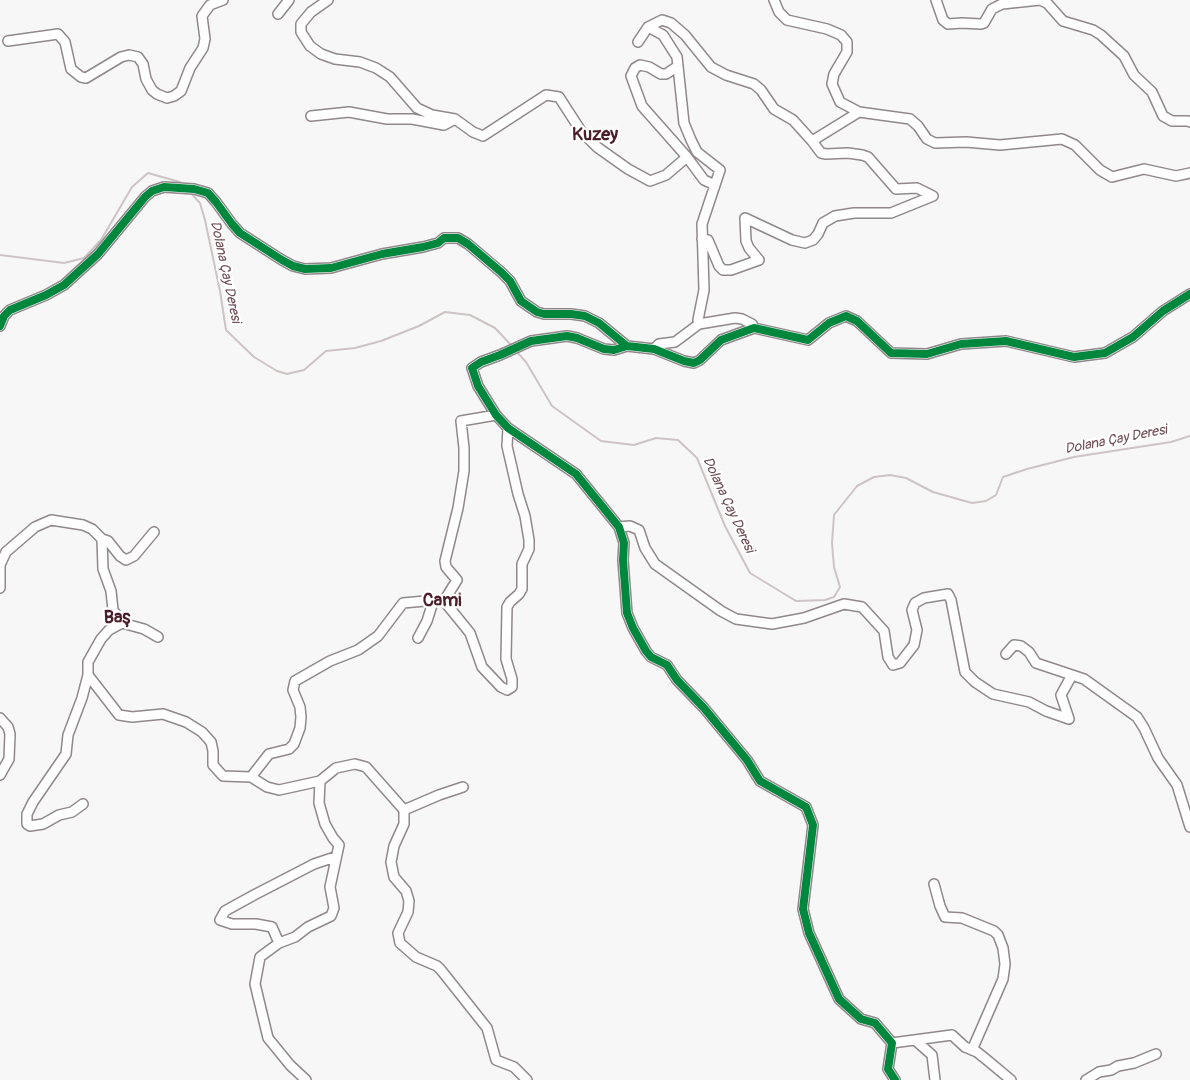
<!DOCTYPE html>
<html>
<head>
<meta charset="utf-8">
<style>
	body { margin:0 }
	canvas { display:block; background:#f7f7f7 }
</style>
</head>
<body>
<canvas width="1190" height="1080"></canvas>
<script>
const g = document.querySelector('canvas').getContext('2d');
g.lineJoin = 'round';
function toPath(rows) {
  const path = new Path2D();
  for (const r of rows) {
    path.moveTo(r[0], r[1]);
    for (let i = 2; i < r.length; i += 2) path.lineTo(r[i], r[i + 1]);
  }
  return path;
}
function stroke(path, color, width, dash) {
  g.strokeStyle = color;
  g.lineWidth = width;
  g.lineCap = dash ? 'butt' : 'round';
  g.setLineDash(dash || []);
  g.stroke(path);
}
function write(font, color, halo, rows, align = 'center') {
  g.font = font + ' Pangolin,sans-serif';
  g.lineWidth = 4.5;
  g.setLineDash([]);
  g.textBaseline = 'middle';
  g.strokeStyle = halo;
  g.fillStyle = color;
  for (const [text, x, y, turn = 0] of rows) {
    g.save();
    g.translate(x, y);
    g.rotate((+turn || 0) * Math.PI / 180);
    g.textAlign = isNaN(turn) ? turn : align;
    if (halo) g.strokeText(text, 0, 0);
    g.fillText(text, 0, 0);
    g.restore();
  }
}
stroke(toPath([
	[190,192,200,203,205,220,220,291,226,330,254,357,277,371,287,374,304,370,326,351,355,348,381,341,419,326,445,312,470,315,495,328,513,347],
	[0,255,64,263,84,258,101,240,132,187,148,173,180,182,183,185],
	[516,351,526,362,552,406,601,441,634,445,656,438,678,440,697,458,725,526,750,573,796,601,825,600,834,597,840,587,834,567,832,543,834,515,857,486,874,477,890,475,906,478,933,492,972,503,986,501,996,495,1003,477,1027,469,1074,457,1171,442,1190,436]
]), '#cec3c5', 2);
const minor = toPath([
	[328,0,311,12,301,24,301,32,310,46,321,54,335,59,360,62,376,68,390,77,417,108,432,115,455,119,473,132,483,136,546,95,559,97,581,131,597,147,628,169,650,181,666,175,687,157],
	[774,0,779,12,787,20,827,29,841,35,847,42,847,52,834,74,832,84,840,102,859,112,910,119,918,126,927,139,935,143,966,142,1000,145,1062,139,1075,145,1100,170,1112,177,1144,169,1176,176,1190,173],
	[936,0,943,20,948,24,962,23,981,24,984,23,992,9,1002,4,1040,0,1047,3,1063,21,1093,30,1101,35,1124,56,1134,75,1152,92,1163,116,1172,121,1188,121,1190,122],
	[278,14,289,0],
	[648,27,663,35,677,57,684,123,691,140,697,152,720,170,702,224,704,290,698,320,699,324],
	[8,41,58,34,65,42,71,69,81,77,86,78,121,57,129,55,138,57,143,64,146,79,152,90,157,94,167,98,174,96,181,91,190,68,203,48,205,39,202,16,210,5,223,0],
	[638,42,648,27,662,20,671,23,685,35,711,67,726,75,754,84,761,90,774,109,793,120,812,141,859,112],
	[678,66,666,74,661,74,649,67,640,65,635,68,631,76,642,106,687,157,704,180,715,185],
	[311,116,349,112,387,119,412,119,444,125,455,119],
	[702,239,708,240,719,266,723,270,731,270,759,260,749,248,746,241,745,218,792,240,805,243,813,240,818,234,823,223,835,216,854,213,891,213,933,196,917,188,896,189,868,157,862,155,848,153,826,154,821,153,812,141],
	[0,326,4,316,10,310,46,295,64,285,98,254,145,197,152,191,164,187,194,189,208,193,216,202,232,224,240,233,282,260,293,266,305,269,331,268,382,254,423,247,438,243,444,238,458,238,468,244,501,272,510,281,521,301,537,312,544,314,571,314,585,316,599,323,627,346,654,349,684,361,694,363,700,360,721,340,754,328,808,340,829,323,846,316,857,321,891,353,927,354,961,344,1006,341,1074,357,1105,353,1133,337,1163,311,1190,294],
	[627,346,614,350,604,349,577,338,567,336,531,341,500,355,481,362,472,368,478,386,496,415,508,428,576,474,619,527,624,543,623,560,627,613,633,628,646,651,651,657,667,665,677,680,704,708,747,760,760,781,806,807,813,825,803,909,809,933,839,999,861,1019,875,1023,892,1043,888,1069,895,1080],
	[654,349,659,344,675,342,699,324,735,318,742,319,752,324,754,328],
	[619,527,630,526,639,530,645,548,655,564,721,611,736,619,772,624,804,618,844,604,862,607,884,631,888,657,893,665,900,663,914,645,917,630,912,610,915,603,924,598,948,594,951,600,965,672,975,682,993,694,1029,702,1046,711,1069,719,1061,695,1072,675],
	[102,539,103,569,111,591,113,610,122,623,144,629,158,637],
	[0,588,0,565,6,552,35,527,51,520,83,525,92,529,102,539,108,541,120,556,126,560,134,556,154,532],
	[444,601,470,633,482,667,501,687,507,690,512,687,512,679,506,659,507,607,510,602,519,594,522,589,522,564,529,549,529,540,525,516,518,494,507,446,508,428],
	[444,601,457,580,446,567,445,561,458,508,464,471,464,448,461,421,496,415],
	[418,638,427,621,433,602],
	[1006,654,1014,645,1021,646,1029,652,1036,663,1084,679,1137,717,1144,728,1158,758,1177,785,1190,827],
	[88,675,119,715,132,717,163,714,186,722,202,732,211,742,213,751,213,765,223,776,251,777,267,787,279,790,320,781,336,768,355,764,366,767,404,810,404,824,394,846,391,862,394,877,406,891,409,901,408,912,398,933,400,943,416,957,437,966,441,970,487,1028,496,1060,514,1067,527,1080],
	[0,718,8,727,10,734,9,759,0,775],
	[251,777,269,754,289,749,294,744,300,728,301,717,300,707,293,690,295,681,330,661,358,650,378,636,403,603,425,601,444,601],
	[83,804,72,812,59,815,43,824,30,826,27,824,27,814,33,802,66,754,68,735,82,698,88,675,88,662,101,639,109,630,122,623],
	[404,810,439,795,463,787],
	[934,884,940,906,945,917,962,918,994,931,998,935,1003,948,1005,964,1003,979,972,1050],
	[279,943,272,927,256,924,232,924,220,920,225,911,254,895,314,864,335,857],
	[915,1040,932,1055,935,1080],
	[892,1043,952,1035,965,1047,977,1052,987,1060,1011,1080],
	[306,1080,290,1065,268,1038,255,984,260,957,279,943,295,937,308,927,331,916,334,908,330,887,339,845,333,838,325,824,319,803,320,781],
	[1086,1080,1099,1072,1111,1070,1118,1066,1134,1063,1156,1054]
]);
stroke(minor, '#90888a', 12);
stroke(minor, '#fefefe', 9);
stroke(toPath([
	[0,326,4,316,10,310,46,295,64,285,98,254,145,197,152,191,164,187,194,189,208,193,216,202,232,224,240,233,282,260,293,266,305,269,331,268,382,254,423,247,438,243,444,238,458,238,468,244,501,272,510,281,521,301,537,312,544,314,571,314,585,316,599,323,627,346,654,349,684,361,694,363,700,360,721,340,754,328,808,340,829,323,846,316,857,321,891,353,927,354,961,344,1006,341,1074,357,1105,353,1133,337,1163,311,1190,294],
	[627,346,614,350,604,349,577,338,567,336,531,341,500,355,481,362,472,368,478,386,496,415,508,428,576,474,619,527,624,543,623,560,627,613,633,628,646,651,651,657,667,665,677,680,704,708,747,760,760,781,806,807,813,825,803,909,809,933,839,999,861,1019,875,1023,892,1043,888,1069,895,1080]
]), '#00873e', 8);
write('italic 14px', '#72515a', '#fff', [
	["Dolana Çay Deresi",225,272,78],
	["Dolana Çay Deresi",1116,440,-11],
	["Dolana Çay Deresi",728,505,65]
]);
write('bold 18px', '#4a1f2b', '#fff', [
	["Kuzey",595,135],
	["Cami",442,601],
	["Baş",117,618]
]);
</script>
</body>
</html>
